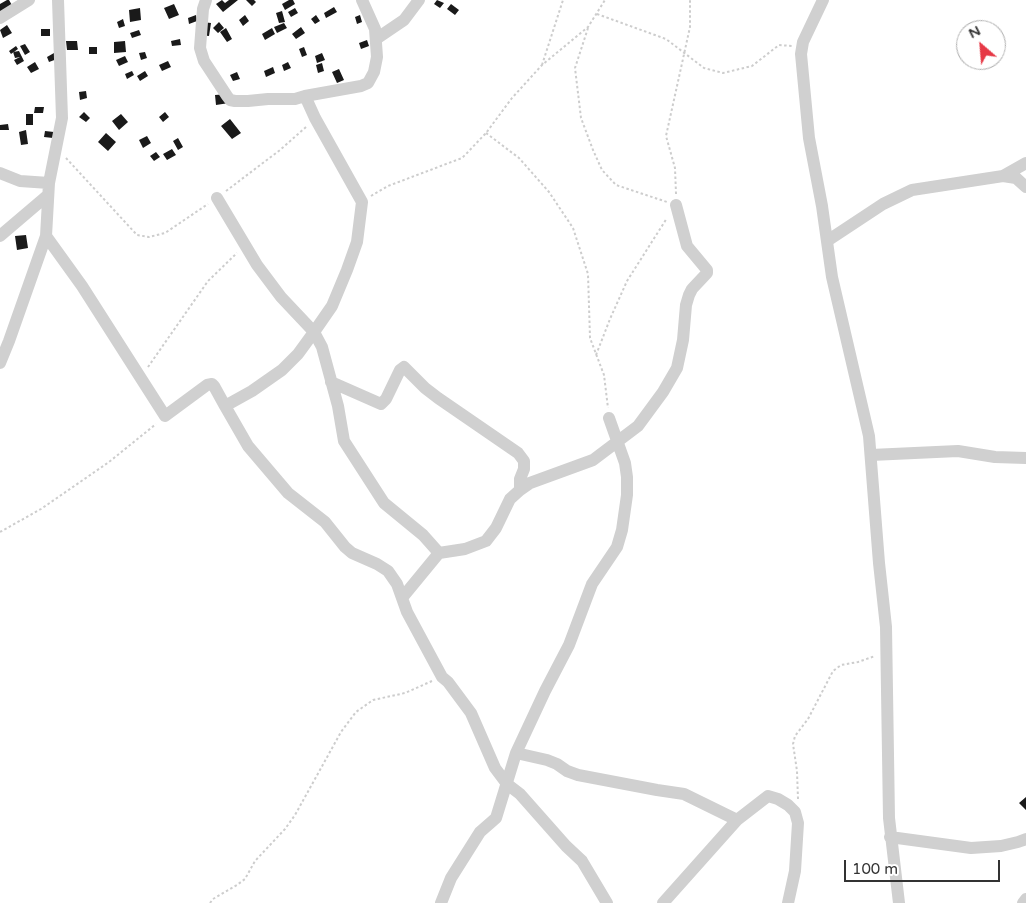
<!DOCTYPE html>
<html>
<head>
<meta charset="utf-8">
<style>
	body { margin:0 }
	#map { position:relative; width:1026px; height:903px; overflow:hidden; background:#fff; font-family:"Varela Round",sans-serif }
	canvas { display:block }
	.north { position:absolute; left:956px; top:20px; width:50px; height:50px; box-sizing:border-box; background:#fff; border:1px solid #adadad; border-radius:50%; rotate:333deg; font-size:14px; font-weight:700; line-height:20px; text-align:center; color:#333 }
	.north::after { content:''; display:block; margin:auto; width:18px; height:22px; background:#e63946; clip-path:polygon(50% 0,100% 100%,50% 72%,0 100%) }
	.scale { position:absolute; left:844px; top:860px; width:156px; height:22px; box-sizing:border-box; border:2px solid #333; border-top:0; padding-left:6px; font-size:15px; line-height:18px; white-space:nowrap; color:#333; -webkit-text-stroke:4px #fff; paint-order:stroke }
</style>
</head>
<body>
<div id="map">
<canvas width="1026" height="903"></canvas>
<div class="north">N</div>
<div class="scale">100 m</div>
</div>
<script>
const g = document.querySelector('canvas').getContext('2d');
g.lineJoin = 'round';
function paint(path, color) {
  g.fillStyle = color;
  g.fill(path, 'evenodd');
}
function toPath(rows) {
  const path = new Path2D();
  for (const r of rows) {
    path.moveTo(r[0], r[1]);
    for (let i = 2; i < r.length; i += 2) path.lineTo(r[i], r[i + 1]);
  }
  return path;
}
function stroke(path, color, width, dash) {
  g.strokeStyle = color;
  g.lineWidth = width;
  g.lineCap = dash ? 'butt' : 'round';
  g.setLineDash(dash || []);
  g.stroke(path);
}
paint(toPath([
	[7,0,9,0,13,7,0,14,0,4],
	[222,0,225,3,229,0,238,0,223,12,216,4],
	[246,0,254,0,256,2,252,6],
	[289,0,293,0,295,4,285,10,282,4],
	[437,0,444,3,440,8,434,4],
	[174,4,179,15,169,19,164,8],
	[451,4,459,10,455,15,447,9],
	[334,7,337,12,326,18,324,13],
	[140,8,141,20,130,22,129,10],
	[295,8,298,13,291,17,288,12],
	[282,11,285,22,279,23,276,13],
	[196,15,197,21,189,24,188,18],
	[245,15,249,21,243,26,239,20],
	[316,15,320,21,315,24,311,19],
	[360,15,362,22,357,24,355,17],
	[123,19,125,26,119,28,117,22],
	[202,22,211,23,209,36,200,35],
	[219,22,224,28,218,33,213,28],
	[284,23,287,28,277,33,274,27],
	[7,25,12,33,3,38,0,30],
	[301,27,305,33,296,39,292,34],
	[226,28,232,39,227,42,220,32],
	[272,28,275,34,265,40,262,34],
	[41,29,50,29,50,36,41,36],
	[139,30,141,35,132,38,130,33],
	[180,39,181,45,172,46,171,41],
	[367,40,369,46,361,49,359,43],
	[66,41,77,41,78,50,67,50],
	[125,41,126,52,114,53,114,42],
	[25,44,30,52,25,55,20,46],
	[16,46,18,49,11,54,9,51],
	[89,47,97,47,97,54,89,54],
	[304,47,307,55,302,57,299,49],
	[19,51,24,61,17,65,14,60,20,57,15,58,13,52],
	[145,52,147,58,141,60,139,53],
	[54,53,57,59,49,62,47,57],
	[322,53,325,60,317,63,315,56],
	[125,56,128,62,119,66,116,60],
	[168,61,171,67,162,71,159,65],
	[35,62,39,69,31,73,27,67],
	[288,62,291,68,284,71,282,65],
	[322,63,324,71,318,73,316,65],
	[273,67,275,73,266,77,264,71],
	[339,69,344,80,337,83,332,72],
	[132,71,134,75,127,79,125,74],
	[145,71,148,76,140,81,137,76],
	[237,72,240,79,233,81,230,75],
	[86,91,87,98,80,100,79,92],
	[228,94,229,103,216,105,215,95],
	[35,107,44,107,43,113,34,113],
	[84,112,90,118,86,122,79,117],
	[165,112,169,117,163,122,159,117],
	[26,114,33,114,33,125,26,125],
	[121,114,128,122,119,130,112,121],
	[230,119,241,133,232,139,221,126],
	[8,124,9,130,0,130,0,125],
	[26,130,28,144,21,145,19,132],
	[45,131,54,132,53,138,44,137],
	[106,133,116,142,108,151,98,142],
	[147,136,151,143,143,148,139,140],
	[178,138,183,147,178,150,173,141],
	[172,149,176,155,167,160,163,154],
	[156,152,160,157,154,161,150,156],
	[26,235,28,248,17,250,15,236],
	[1026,797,1026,810,1019,803]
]), '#1a1a1a');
stroke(toPath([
	[597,14,666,39,704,68,723,73,752,66,779,45,792,46],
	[588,28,575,68,581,118,593,150,602,170,616,185,667,202],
	[542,65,563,0],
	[486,133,519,158,549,192,573,228,588,274,590,338,604,375,608,408],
	[66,158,137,235,149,237,165,233,208,204],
	[226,191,280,150,306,127],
	[676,194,675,168,666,136,690,27,690,0],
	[371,196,388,186,462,158,467,153,486,133,512,98,542,65,588,27,605,0],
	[596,355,610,319,627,281,667,218],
	[148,367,208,281,237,253],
	[0,532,41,509,109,462,156,424],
	[798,799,797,771,793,744,795,736,808,719,833,671,841,665,858,662,875,656],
	[210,903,213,899,237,885,245,879,255,861,285,829,295,815,341,732,356,712,373,700,405,693,432,681]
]), '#cdcdcd', 2, [2.5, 2.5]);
stroke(toPath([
	[823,0,803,42,801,54,809,138,822,206,832,277,869,436,879,563,886,627,889,818,899,903],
	[0,18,29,0],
	[376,39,404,20,419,0],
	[305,96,361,86,368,83,374,72,377,57,375,29,362,0],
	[0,173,20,181,49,183],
	[1003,176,1026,163],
	[217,198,257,265,281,297,314,332,322,347,338,406,344,441,384,503,423,535,439,553,402,598,407,612,442,677,448,682,471,713,495,768,507,784,520,794,566,846,582,861,607,903],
	[0,236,48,195],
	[46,236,82,286,165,416,207,385,212,384,214,386,225,406,252,391,282,370,298,354,314,332,332,306,347,270,357,242,362,202,315,118,305,96,295,99,268,99,248,101,235,101,230,100,227,96,204,61,200,48,203,9,206,0],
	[827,241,883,204,912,190,1003,176,1016,178,1026,187],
	[0,363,9,341,46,236,49,183,62,118,58,0],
	[331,382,381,404,386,399,400,370,404,367,425,388,438,398,518,453,524,461,524,469,520,479,520,490],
	[225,406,248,446,288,493,325,522,345,547,352,553,377,564,388,571,397,584,402,598],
	[871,455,958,451,995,457,1026,458],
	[439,553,465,549,486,541,496,528,510,499,520,490,530,483,593,460,638,426,663,392,677,368,683,340,686,305,689,295,692,289,707,273,707,270,687,246,676,205],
	[516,753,547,760,557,764,567,771,578,775,657,790,684,794,737,820],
	[890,837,971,848,1001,846,1018,842,1026,839],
	[441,903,451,878,480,832,496,818,516,753,545,691,569,645,592,584,617,547,622,530,627,495,627,477,625,463,609,418],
	[663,903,737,820,768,796,778,799,788,805,795,812,798,823,795,871,788,903],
	[1023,903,1026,899]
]), '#d0d0d0', 12);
</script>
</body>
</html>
